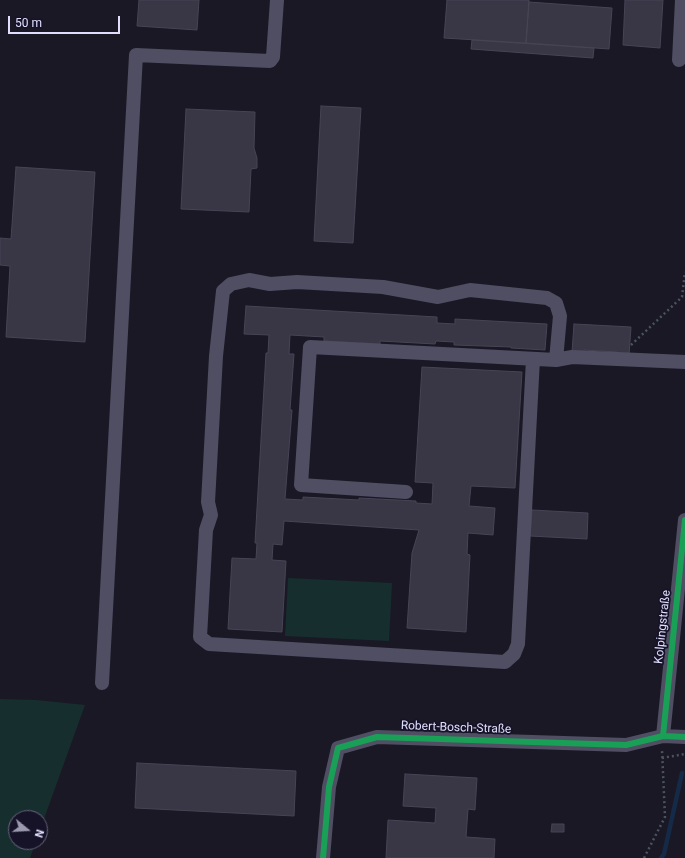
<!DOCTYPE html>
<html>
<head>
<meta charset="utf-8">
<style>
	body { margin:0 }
	#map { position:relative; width:685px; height:858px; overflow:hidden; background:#1a1824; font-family:Roboto,sans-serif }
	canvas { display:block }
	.north { position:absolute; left:8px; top:810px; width:40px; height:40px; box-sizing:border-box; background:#161329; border:1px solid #67647d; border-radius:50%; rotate:108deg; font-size:11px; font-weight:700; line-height:16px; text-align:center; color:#e0defc }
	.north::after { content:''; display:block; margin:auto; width:14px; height:18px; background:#9b99b0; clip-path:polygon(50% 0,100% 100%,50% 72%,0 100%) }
	.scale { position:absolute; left:8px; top:16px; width:112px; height:18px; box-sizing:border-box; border:2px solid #e0defc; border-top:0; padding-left:5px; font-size:12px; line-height:14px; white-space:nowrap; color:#e0defc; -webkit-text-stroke:3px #161329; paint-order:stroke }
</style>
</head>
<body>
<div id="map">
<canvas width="685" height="858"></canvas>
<div class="north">N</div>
<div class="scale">50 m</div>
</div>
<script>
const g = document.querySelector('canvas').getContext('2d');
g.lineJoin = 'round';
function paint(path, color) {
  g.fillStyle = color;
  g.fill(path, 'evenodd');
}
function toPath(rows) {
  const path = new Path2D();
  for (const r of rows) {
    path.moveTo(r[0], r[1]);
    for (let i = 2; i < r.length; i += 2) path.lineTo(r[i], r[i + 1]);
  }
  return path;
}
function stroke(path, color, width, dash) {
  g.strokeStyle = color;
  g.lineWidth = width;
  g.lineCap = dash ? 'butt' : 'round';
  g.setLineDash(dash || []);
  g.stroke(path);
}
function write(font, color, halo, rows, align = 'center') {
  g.font = font + ' Roboto,sans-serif';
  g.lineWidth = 3.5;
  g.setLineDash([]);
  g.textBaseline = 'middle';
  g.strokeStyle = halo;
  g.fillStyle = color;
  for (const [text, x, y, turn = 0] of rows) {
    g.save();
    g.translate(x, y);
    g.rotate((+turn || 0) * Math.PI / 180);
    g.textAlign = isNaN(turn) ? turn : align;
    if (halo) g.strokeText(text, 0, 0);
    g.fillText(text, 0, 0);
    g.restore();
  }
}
paint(toPath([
	[288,578,392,583,389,641,285,636],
	[0,699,36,700,85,705,40,830,40,818,16,818,16,842,36,842,30,858,0,858]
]), '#172e2e');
stroke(toPath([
	[661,858,664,854,682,773]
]), '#152a47', 4.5);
const building = toPath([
	[139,0,199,0,197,30,137,26,139,0],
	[447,0,529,0,526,43,444,38,447,0],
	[625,0,663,0,660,48,623,45,625,0],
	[529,2,612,8,609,49,526,43,529,2],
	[472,40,594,48,593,58,471,49,472,40],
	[321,106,361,108,353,243,314,241,321,106],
	[186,109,255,112,254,148,257,158,257,168,251,169,249,212,181,209,186,109],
	[16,167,95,172,85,342,6,337,10,266,0,265,0,238,11,239,16,167],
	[246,306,437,317,437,323,455,324,455,319,547,324,545,350,511,348,511,347,454,345,454,342,436,341,435,344,380,341,380,344,324,341,324,337,290,335,289,354,294,354,290,410,292,410,285,499,303,500,303,497,359,500,359,498,416,501,416,503,432,504,433,483,415,482,422,367,522,372,515,488,471,486,469,506,495,508,493,535,468,533,467,554,470,555,466,632,407,628,412,553,419,530,284,521,282,545,273,544,272,560,286,561,282,632,228,629,232,558,256,559,257,543,255,543,266,353,268,353,269,335,244,334,246,306],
	[574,324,631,327,629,355,617,354,617,352,584,350,584,353,572,352,574,324],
	[532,510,588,513,587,539,530,536,532,510],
	[137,763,296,771,294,816,135,808,137,763],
	[405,774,477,778,475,810,468,809,466,837,495,839,494,858,386,858,388,820,435,823,436,808,403,806,405,774],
	[552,824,564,824,564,832,551,832,552,824]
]);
paint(building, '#393745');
stroke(building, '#474456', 1);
stroke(toPath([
	[631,345,682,297,685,272],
	[662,758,685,754],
	[644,858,665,817,662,750]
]), '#495460', 2.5, [2, 3]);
stroke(toPath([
	[679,60,682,0],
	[533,359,518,644,514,654,505,662,209,644,200,637,206,530,211,515,208,502,216,356,223,291,231,284,249,280,270,284,297,282,383,287,438,297,470,290,547,298,556,303,560,316,556,360],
	[406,492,301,485,310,347,556,360,572,357,685,362],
	[102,683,136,55,270,61,273,57,277,0],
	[663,736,685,520],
	[323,858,329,787,338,748,377,737,626,745,663,736,685,737]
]), '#4f4e63', 14);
stroke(toPath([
	[663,736,685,520],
	[323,858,329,787,338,748,377,737,626,745,663,736,685,737]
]), '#1a9f57', 6);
write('12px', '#e0defc', '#161329', [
	["Kolpingstraße",663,627,-84],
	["Robert-Bosch-Straße",456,728,2]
]);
</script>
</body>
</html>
